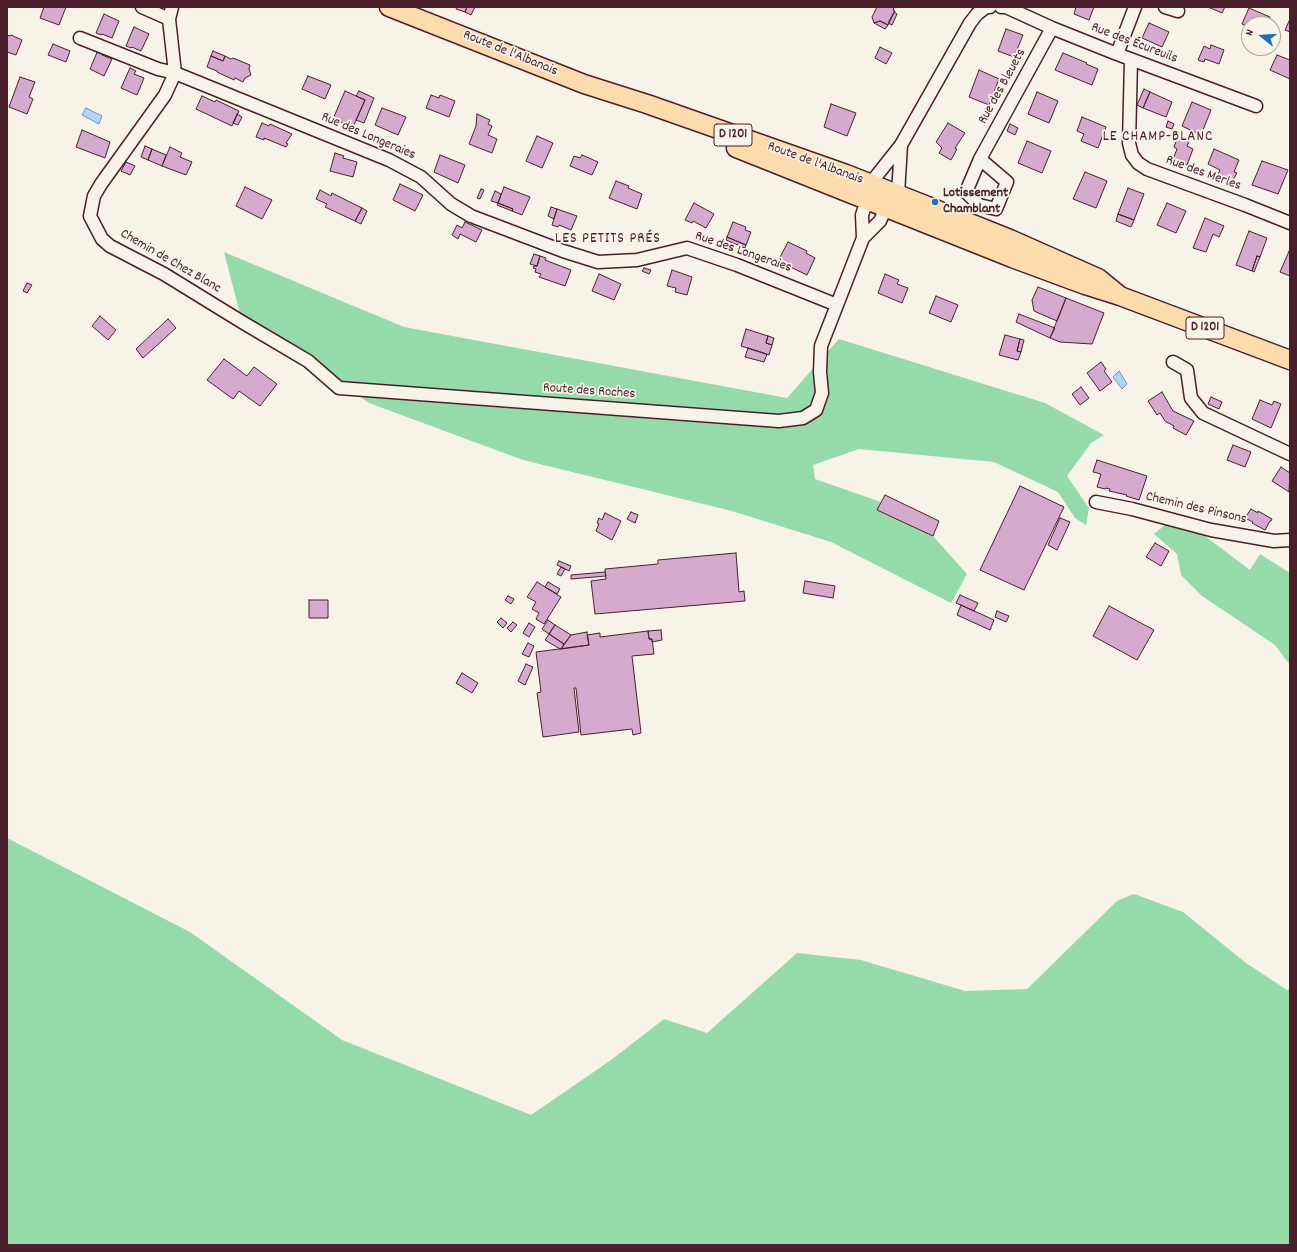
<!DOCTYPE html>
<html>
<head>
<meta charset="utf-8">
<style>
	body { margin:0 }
	#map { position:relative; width:1297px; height:1252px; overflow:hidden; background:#f7f3e8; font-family:Dekko,sans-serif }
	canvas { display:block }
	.frame { position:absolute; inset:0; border:8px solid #4a1f2b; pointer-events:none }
	.north { position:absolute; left:1241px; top:16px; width:40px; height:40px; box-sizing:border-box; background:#f7f3e8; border:1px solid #b29e9c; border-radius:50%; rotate:287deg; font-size:11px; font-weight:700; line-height:16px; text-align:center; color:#4a1f2b }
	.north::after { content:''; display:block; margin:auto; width:14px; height:18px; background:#1f6fb2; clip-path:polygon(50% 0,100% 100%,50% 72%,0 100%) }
</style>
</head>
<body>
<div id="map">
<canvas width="1297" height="1252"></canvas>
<div class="frame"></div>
<div class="north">N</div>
</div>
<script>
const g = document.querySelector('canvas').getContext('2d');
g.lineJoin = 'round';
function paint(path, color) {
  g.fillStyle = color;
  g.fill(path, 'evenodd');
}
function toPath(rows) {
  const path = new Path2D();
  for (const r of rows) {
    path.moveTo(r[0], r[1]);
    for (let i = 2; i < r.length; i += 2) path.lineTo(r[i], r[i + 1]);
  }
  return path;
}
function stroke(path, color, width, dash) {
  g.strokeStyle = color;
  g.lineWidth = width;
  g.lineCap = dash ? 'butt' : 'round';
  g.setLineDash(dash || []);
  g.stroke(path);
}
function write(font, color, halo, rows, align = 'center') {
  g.font = font + ' Dekko,sans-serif';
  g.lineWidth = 3.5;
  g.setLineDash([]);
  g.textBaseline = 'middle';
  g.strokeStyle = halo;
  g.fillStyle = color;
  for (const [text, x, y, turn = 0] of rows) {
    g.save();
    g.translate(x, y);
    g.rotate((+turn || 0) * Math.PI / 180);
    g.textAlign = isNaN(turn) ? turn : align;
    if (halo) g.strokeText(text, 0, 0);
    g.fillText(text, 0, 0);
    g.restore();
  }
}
paint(toPath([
	[224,252,404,327,787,398,839,339,1045,403,1104,435,1091,443,1067,476,1089,508,1086,525,1075,518,1058,492,994,462,859,449,813,465,815,479,881,502,877,510,933,536,967,574,951,603,831,542,732,511,523,460,369,403,240,314],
	[1177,515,1250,570,1260,554,1290,573,1290,665,1275,645,1202,596,1181,575,1177,554,1154,534],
	[7,838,190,932,342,1040,531,1115,611,1060,664,1019,707,1033,797,953,861,960,965,991,1027,989,1117,901,1134,894,1183,912,1246,963,1287,990,1290,989,1290,1245,7,1245]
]), '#94dba9');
const water = toPath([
	[86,108,102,116,99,124,82,115,86,108],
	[1119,371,1127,384,1122,389,1113,377,1119,371]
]);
paint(water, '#add6f8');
stroke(water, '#858da6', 1);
const building = toPath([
	[44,7,66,7,59,25,40,18,44,7],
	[457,7,467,7,465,12,456,9,457,7],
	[467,7,475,7,471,15,465,12,467,7],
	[877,7,894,7,893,10,895,11,888,25,880,21,874,23,872,17,877,7],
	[1076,7,1094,7,1089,20,1074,14,1076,7],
	[1208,7,1225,7,1222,13,1208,7],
	[1249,8,1270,17,1267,24,1249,24,1249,27,1242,24,1249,8],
	[894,12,897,14,892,25,888,23,894,12],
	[104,14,119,21,112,38,102,34,101,35,96,33,104,14],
	[1290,19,1290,32,1285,30,1290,19],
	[880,21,888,25,885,29,874,23,880,21],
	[1149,23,1169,32,1162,47,1142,38,1149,23],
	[134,27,149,34,141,51,132,47,131,48,126,46,134,27],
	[1006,29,1023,35,1014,57,998,51,1006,29],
	[7,35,10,36,11,35,22,40,16,55,7,52,7,35],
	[53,44,70,51,66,62,48,55,53,44],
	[1211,45,1224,50,1219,64,1205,59,1204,62,1198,60,1204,46,1210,49,1211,45],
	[880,47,892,53,886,64,875,58,880,47],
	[98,50,103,53,102,55,112,59,104,76,90,69,98,50],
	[213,51,225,56,223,61,211,56,213,51],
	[1063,53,1087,63,1086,64,1098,69,1092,85,1055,70,1063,53],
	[1277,55,1290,60,1290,79,1270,70,1277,55],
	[211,56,223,61,225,56,231,59,233,58,250,65,249,69,251,75,245,78,243,82,235,78,234,80,217,72,217,71,207,67,211,56],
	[130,68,136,71,134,74,144,78,137,95,121,88,130,68],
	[979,70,999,79,989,105,969,97,979,70],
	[308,76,331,85,325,99,302,89,308,76],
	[20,77,35,82,29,97,33,99,27,114,9,107,20,77],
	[1144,89,1150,92,1143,108,1137,105,1144,89],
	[345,91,365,100,354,125,346,122,345,124,333,119,345,91],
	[359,91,374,98,364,123,356,120,365,100,356,96,359,91],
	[1037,92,1058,101,1049,123,1028,114,1037,92],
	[1150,92,1172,102,1166,117,1143,108,1150,92],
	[431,95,439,98,440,95,455,101,449,117,426,108,431,95],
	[202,96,215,102,216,100,239,111,232,126,196,109,202,96],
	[1192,102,1211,110,1201,135,1182,126,1192,102],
	[831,104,856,113,847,136,824,127,831,104],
	[382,108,406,117,398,135,375,125,382,108],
	[237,114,242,117,238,125,233,123,237,114],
	[477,114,490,120,488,124,492,126,488,135,497,139,492,153,469,144,476,126,477,114],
	[1082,117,1106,127,1098,148,1081,141,1084,134,1077,131,1082,117],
	[1168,121,1174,124,1172,129,1166,127,1168,121],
	[262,123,269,126,270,124,292,134,286,143,288,144,286,147,264,138,264,140,256,137,262,123],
	[948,123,965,133,955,148,957,149,951,160,939,153,942,148,936,142,948,123],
	[1010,124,1018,128,1015,135,1007,131,1010,124],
	[82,130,110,142,105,158,76,147,82,130],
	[537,136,553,143,542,168,526,161,537,136],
	[1178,136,1189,141,1187,146,1193,149,1187,165,1173,159,1177,149,1174,147,1178,136],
	[1027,141,1051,151,1042,173,1018,163,1027,141],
	[145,146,152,149,148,160,141,157,145,146],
	[170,147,182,153,180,157,192,162,186,175,162,166,170,147],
	[152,149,166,155,162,166,148,160,152,149],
	[1214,149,1239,160,1234,172,1237,173,1233,180,1218,174,1220,170,1208,164,1214,149],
	[335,153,344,156,343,158,357,162,353,177,330,171,335,153],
	[440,155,465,165,458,183,434,172,440,155],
	[582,155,598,162,592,175,570,166,574,156,580,158,582,155],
	[1262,161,1288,170,1278,194,1252,185,1262,161],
	[126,162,135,166,130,175,121,171,126,162],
	[1085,172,1107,181,1096,208,1073,199,1085,172],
	[616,181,629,186,628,188,642,194,637,209,609,198,616,181],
	[400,184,423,195,415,211,393,200,400,184],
	[245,187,272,200,262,219,236,206,245,187],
	[504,187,530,197,522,215,512,211,513,209,498,203,504,187],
	[1128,188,1144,194,1134,220,1118,214,1128,188],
	[481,189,484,190,480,199,477,198,481,189],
	[320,190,331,196,332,193,362,208,355,221,325,207,327,204,316,199,320,190],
	[495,191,501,194,498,203,491,201,495,191],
	[498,203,513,209,512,211,497,205,498,203],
	[694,203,714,214,706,228,693,221,692,223,685,220,694,203],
	[1167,203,1186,211,1176,233,1157,225,1167,203],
	[551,207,557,209,554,219,548,216,551,207],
	[362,208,367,211,361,224,355,221,362,208],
	[557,209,577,216,571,230,559,225,558,227,552,225,557,209],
	[1118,214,1134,220,1131,227,1116,221,1118,214],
	[1205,218,1224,226,1219,237,1213,234,1206,252,1193,248,1205,218],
	[465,222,482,230,476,242,460,234,458,239,452,235,457,225,462,228,465,222],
	[733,222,746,227,745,230,751,232,746,245,727,237,733,222],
	[1249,231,1267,238,1260,257,1257,256,1252,271,1236,265,1249,231],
	[727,237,746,245,745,248,726,240,727,237],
	[788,242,807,251,806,253,815,258,807,275,778,261,788,242],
	[1290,249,1290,276,1280,272,1290,249],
	[534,254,540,256,537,266,530,264,534,254],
	[540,256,546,258,545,260,571,270,565,286,539,277,541,274,535,272,536,269,533,268,534,266,537,266,540,256],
	[1257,256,1260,257,1254,272,1252,271,1257,256],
	[644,268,651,270,649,274,642,271,644,268],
	[672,270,692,277,687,295,675,292,676,288,667,286,672,270],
	[599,274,621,284,614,300,592,291,599,274],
	[885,274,899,280,897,284,908,288,902,303,878,293,885,274],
	[27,283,32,285,27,293,23,291,27,283],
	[1038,287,1066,298,1057,321,1034,311,1032,300,1038,287],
	[936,296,958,305,951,322,929,313,936,296],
	[1066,298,1104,313,1092,344,1060,342,1050,338,1066,298],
	[1019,314,1055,328,1050,338,1016,322,1019,314],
	[100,316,116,330,108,340,92,326,100,316],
	[168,319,176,328,143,358,136,349,168,319],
	[746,329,768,336,766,343,772,345,769,355,741,346,746,329],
	[1005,335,1020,339,1017,351,1021,352,1018,360,999,355,1005,335],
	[768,336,774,338,772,345,766,343,768,336],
	[1020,339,1024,340,1021,352,1017,351,1020,339],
	[748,348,767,354,764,362,745,357,748,348],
	[224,359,247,376,254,367,277,384,260,406,239,391,233,399,207,380,224,359],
	[1101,362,1106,369,1104,371,1112,382,1100,391,1087,373,1101,362],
	[1081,387,1089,398,1080,405,1072,394,1081,387],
	[1162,392,1173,411,1194,421,1186,435,1173,428,1174,426,1165,421,1160,413,1157,415,1148,401,1162,392],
	[1211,397,1222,402,1219,409,1208,404,1211,397],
	[1260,400,1272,405,1274,401,1281,404,1271,428,1252,419,1260,400],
	[1233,445,1251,452,1245,467,1227,460,1233,445],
	[1097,460,1147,476,1139,500,1126,496,1127,495,1109,491,1110,489,1106,488,1105,489,1097,487,1101,474,1093,472,1097,460],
	[1281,467,1290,473,1289,492,1272,481,1281,467],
	[1020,486,1064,507,1024,590,980,570,1020,486],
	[885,495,939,521,933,536,877,510,885,495],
	[1251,509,1258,513,1258,511,1272,519,1271,521,1270,521,1265,530,1252,523,1253,522,1245,518,1251,509],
	[631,512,638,515,635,523,627,519,631,512],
	[605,513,621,521,612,540,596,531,599,524,597,523,599,518,602,520,605,513],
	[1060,518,1070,522,1057,550,1048,545,1060,518],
	[1155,543,1169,551,1161,566,1146,557,1155,543],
	[736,553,739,592,744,591,745,601,595,614,591,581,606,579,605,569,658,564,658,560,736,553],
	[559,561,571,566,569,571,557,565,559,561],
	[561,567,565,569,561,576,557,574,561,567],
	[605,572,606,576,571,579,571,575,605,572],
	[805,581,835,586,833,598,803,593,805,581],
	[537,582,561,597,544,624,536,619,539,613,532,609,536,602,527,597,537,582],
	[548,582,560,589,557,594,545,587,548,582],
	[960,595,978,603,974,611,956,603,960,595],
	[508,596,514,599,511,604,505,600,508,596],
	[309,600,328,600,328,618,309,618,309,600],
	[961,605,994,620,990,630,957,615,961,605],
	[1109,606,1154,630,1137,660,1093,636,1109,606],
	[997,611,1009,616,1006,622,995,617,997,611],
	[501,618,507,623,503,628,497,622,501,618],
	[548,620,555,625,549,634,542,629,548,620],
	[513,622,517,625,511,632,507,628,513,622],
	[529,623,535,627,529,637,523,633,529,623],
	[555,625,571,635,564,644,549,634,555,625],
	[661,630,662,640,652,642,652,639,649,639,648,631,661,630],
	[648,631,649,639,652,639,654,654,632,656,641,733,633,735,632,729,581,735,576,688,574,688,579,732,543,737,537,693,541,692,536,652,589,645,587,635,600,633,600,637,648,631],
	[587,632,589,645,561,649,571,635,587,632],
	[549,634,564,644,561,649,560,649,545,640,549,634],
	[528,643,534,646,529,657,522,654,528,643],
	[526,664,533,667,525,685,518,681,526,664],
	[462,673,478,683,472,693,456,683,462,673]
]);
paint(building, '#d5aace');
stroke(building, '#4a1f2b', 1);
const minor = toPath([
	[142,7,169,19],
	[172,7,169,19,175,73,165,95,101,184,94,196,90,216,102,239,110,246,164,274,242,322,308,361,339,388,779,421,803,418,816,410,822,393,820,372,821,346,863,238,862,215,867,200],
	[1001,7,1006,7,1052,28,1117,54,1256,106],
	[1165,7,1178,11],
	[80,38,158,69,175,73,389,160,421,177,451,204,471,216,563,251,598,262,637,260,687,248,737,265,837,305],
	[1117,54,1135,7],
	[1131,60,1129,143,1132,155,1138,163,1147,169,1245,205,1290,223],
	[980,159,1007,182,996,209,979,205,966,192,980,159,1052,28],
	[870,184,901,145,970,23,977,14,986,7,990,7],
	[898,194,901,145],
	[863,238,880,221,886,207,881,202],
	[1173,362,1187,370,1191,398,1203,413,1290,454],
	[1096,502,1132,509,1211,530,1274,541,1290,540]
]);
const primary = toPath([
	[389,7,584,84,647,104,846,174,920,203,1010,239,1098,278,1120,296],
	[736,148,1012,258,1085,285,1120,296,1290,360]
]);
stroke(minor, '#4a1f2b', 15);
stroke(primary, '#4a1f2b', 21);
stroke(minor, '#f7f3e8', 12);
stroke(primary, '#fcdcac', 18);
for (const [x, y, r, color] of [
	[935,202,4,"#1f6fb2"]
]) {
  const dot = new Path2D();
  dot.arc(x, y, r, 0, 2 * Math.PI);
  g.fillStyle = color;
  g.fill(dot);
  stroke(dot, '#f7f3e8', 1.5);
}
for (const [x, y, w] of [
	[733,135,38],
	[1205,328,38]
]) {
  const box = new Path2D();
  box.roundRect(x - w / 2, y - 11, w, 22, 3);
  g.fillStyle = '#f7f3e8';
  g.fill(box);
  stroke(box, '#4a1f2b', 1);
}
write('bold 13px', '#4a1f2b', null, [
	["D 1201",733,135],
	["D 1201",1205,328]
]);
write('14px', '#4a1f2b', '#f7f3e8', [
	["Rue des Écureuils",1134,44,21],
	["Route de l'Albanais",510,54,22],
	["Rue des Bleuets",1003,87,-61],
	["Rue des Longeraies",368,137,23],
	["Route de l'Albanais",815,164,20],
	["Rue des Merles",1203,174,20],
	["Rue des Longeraies",743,253,19],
	["Chemin de Chez Blanc",170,262,30],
	["Route des Roches",589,392,4],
	["Chemin des Pinsons",1196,509,13]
]);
write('bold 14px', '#4a1f2b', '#f7f3e8', [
	["Lotissement",943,194],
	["Chamblant",943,210]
], 'left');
g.letterSpacing = '1px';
write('15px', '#4a1f2b', '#f7f3e8', [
	["LE CHAMP-BLANC",1158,138],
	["LES PETITS PRÉS",608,240]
]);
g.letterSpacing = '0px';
</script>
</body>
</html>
